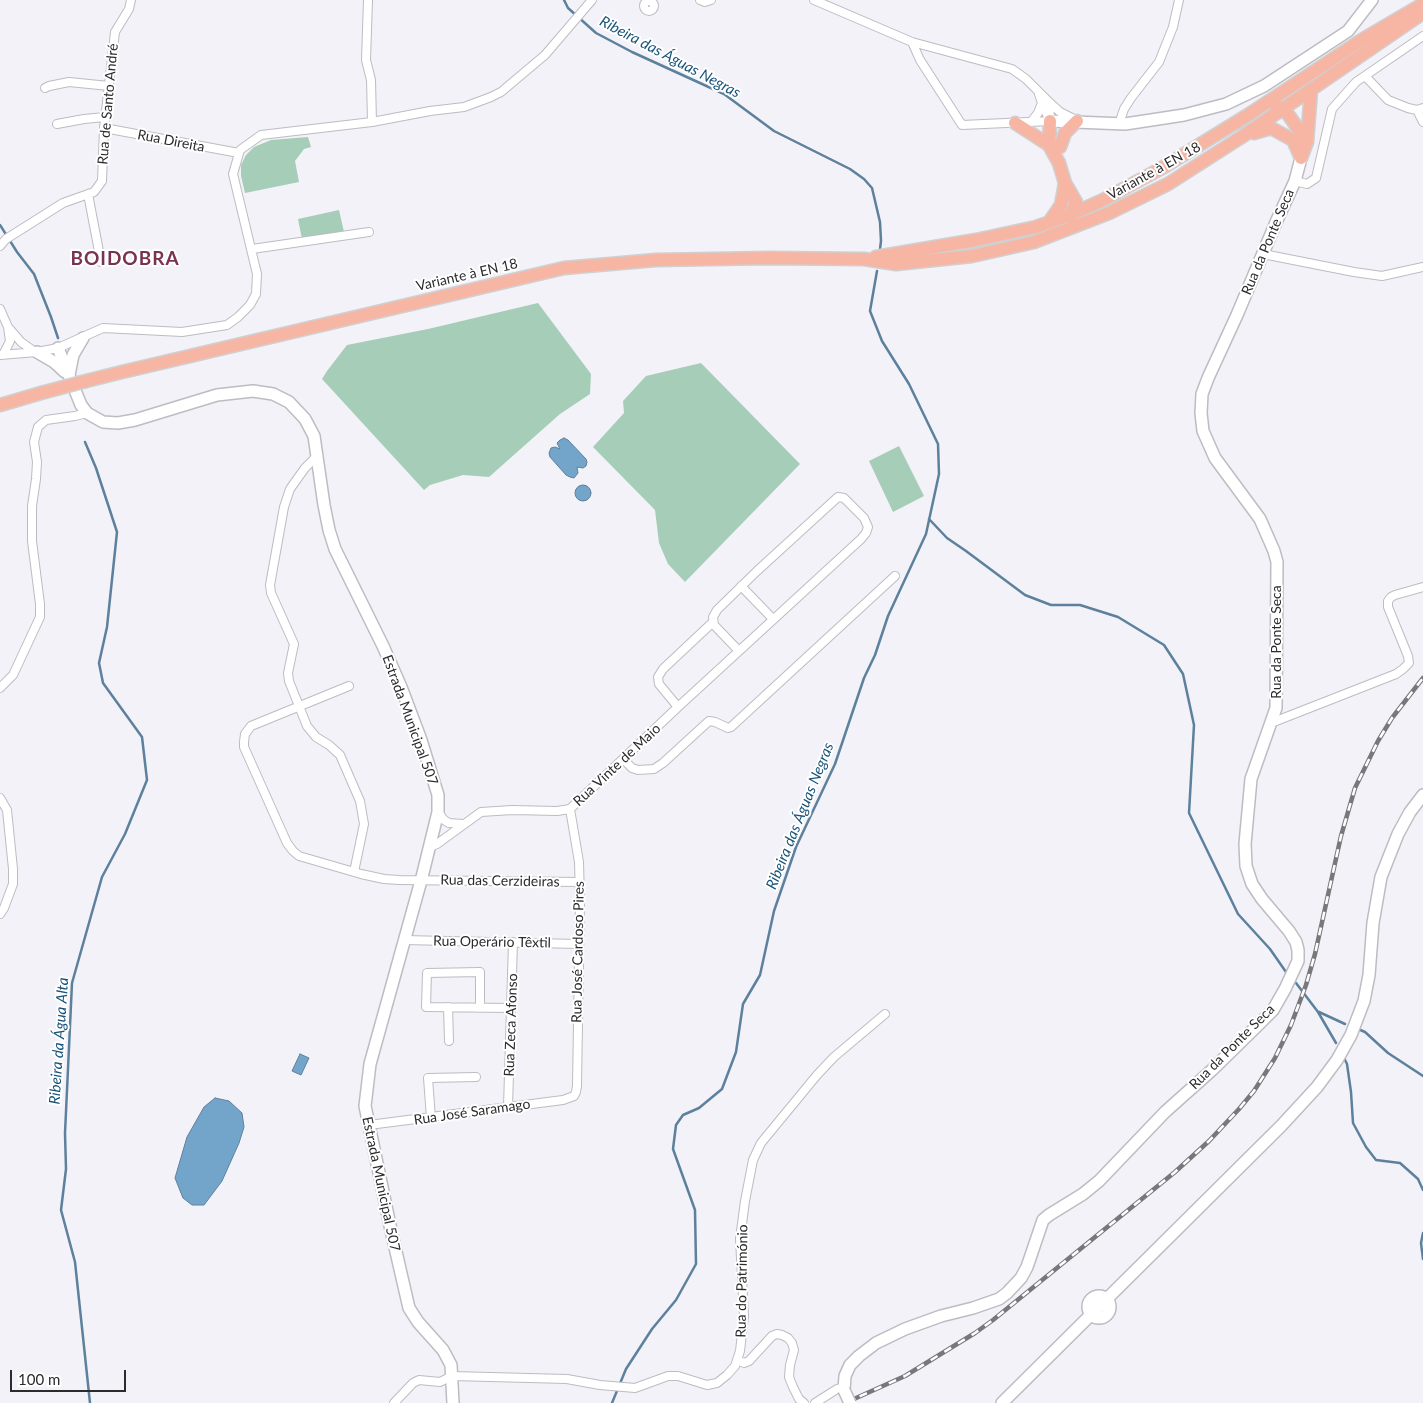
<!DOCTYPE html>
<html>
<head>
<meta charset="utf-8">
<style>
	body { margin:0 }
	#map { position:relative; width:1423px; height:1403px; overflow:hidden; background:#f2f2f8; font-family:Lato,sans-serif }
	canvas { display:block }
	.scale { position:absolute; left:10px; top:1370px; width:116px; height:22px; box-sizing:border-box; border:2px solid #2b2b2e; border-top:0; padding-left:6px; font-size:15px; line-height:18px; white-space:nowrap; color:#2b2b2e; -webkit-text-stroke:4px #fff; paint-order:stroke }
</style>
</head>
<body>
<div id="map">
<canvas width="1423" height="1403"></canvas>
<div class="scale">100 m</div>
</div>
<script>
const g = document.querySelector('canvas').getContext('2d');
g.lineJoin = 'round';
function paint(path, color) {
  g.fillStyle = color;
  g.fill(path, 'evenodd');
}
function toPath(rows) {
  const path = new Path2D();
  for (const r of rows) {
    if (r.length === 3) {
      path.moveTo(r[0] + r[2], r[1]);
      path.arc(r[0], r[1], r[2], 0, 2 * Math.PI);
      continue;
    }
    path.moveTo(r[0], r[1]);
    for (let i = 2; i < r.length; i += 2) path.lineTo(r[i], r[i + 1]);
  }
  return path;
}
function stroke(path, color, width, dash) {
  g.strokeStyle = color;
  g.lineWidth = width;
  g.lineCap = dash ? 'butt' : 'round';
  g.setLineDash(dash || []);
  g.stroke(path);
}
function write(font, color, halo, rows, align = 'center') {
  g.font = font + ' Lato,sans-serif';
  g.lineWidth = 4;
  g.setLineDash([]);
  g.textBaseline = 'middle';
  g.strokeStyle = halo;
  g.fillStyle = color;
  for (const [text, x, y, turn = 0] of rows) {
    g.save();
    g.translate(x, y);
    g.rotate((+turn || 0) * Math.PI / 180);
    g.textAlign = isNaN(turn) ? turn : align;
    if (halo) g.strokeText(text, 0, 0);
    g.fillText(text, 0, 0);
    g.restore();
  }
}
paint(toPath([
	[308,137,311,147,304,149,295,161,299,182,245,193,241,176,241,165,246,155,254,147,271,140],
	[339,210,344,232,302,239,298,219],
	[538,303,591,374,590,394,560,414,489,477,463,475,430,485,424,490,322,379,327,371,347,345,428,329],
	[701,363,800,464,685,582,668,564,659,543,655,510,593,447,624,413,623,401,646,376],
	[899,446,924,496,893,512,869,461]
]), '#a6cdb7');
const water = toPath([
	[564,438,568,440,586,459,587,462,586,466,583,468,577,467,578,473,574,478,570,477,566,475,550,457,549,453,551,448,555,447,560,449,557,443,560,440,564,438],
	[583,493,8],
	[300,1054,309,1058,301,1075,292,1071,300,1054],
	[215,1098,229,1101,242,1113,244,1127,239,1143,222,1181,204,1205,192,1205,183,1198,175,1178,187,1137,204,1107,215,1098]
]);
paint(water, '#73a5cb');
stroke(water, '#5d809c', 1);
stroke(toPath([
	[564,0,568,8,596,33,632,52,724,94,774,131,850,169,864,179,872,188,880,222,881,241,880,249],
	[0,225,17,252,34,274,51,317,58,338],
	[85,442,96,468,117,532,107,627,99,663,103,683,142,737,147,780,125,834,102,877,72,983,65,1133,66,1169,61,1210,75,1262,90,1403],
	[929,519,947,538,966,551,1025,595,1051,605,1080,605,1118,617,1164,645,1183,674,1194,725,1189,813,1238,914,1270,949,1286,972],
	[1296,983,1318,1012,1336,1043],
	[1319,1012,1345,1024],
	[1358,1029,1365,1032,1388,1053,1423,1076],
	[1343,1056,1347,1064,1351,1092,1353,1123,1366,1147,1376,1160,1400,1163,1418,1179,1423,1190],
	[1423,1233,1421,1243,1423,1259],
	[612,1403,626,1369,652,1329,676,1300,696,1264,695,1210,673,1149,676,1125,683,1115,699,1108,722,1089,736,1052,743,1004,760,975,774,911,796,847,835,764,864,678,875,655,888,616,926,534,939,474,938,444,909,384,882,341,870,311,877,271]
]), '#5d809c', 2.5);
const street = toPath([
	[368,0,366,60,371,80,372,122],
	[700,0,705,2,711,0],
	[814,0,912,42,1012,69,1026,79,1049,102,1050,121],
	[649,6,5],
	[912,42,920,60,962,125,1050,121],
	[1365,76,1388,100,1408,108,1417,110,1423,108],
	[45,88,49,86,69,82,109,86],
	[1038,91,1042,103,1048,117],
	[1049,102,1060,112,1076,120],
	[1417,110,1423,122],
	[1031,122,1038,113,1042,103],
	[57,124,84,119,105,117],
	[1119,124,1124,109,1131,98,1159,62,1173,27,1179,0],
	[104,128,239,153],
	[1295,181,1307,184,1316,178,1332,109,1356,82,1423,36],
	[88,194,101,262],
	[0,246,6,239,63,203,94,192,102,181,104,128,115,32,129,9,131,0],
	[252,249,369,232],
	[1263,254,1354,272,1382,276,1423,267],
	[0,309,8,327,21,342,35,352],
	[0,355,37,352,58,348,103,328,182,332,227,325,238,317,250,305,256,294,257,274,233,174,240,150,261,135,372,122,430,111,464,107,491,97,501,92,545,55,592,0],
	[3,355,10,341,8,327],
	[317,456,305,468,290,489,284,507,270,585,271,593,294,644,288,673,289,681,307,726,316,737,329,745,340,755,360,801,364,824,354,872],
	[741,586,773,619],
	[713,622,663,669,658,677,659,684,678,707,861,539,866,533,868,527,864,518,844,498,838,497,757,571,717,610,713,617,714,625,739,651],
	[349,686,251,726,245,734,244,742,244,747,287,843,293,851,299,856,361,874,384,879,399,880,579,882],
	[0,688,13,675,40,617,40,604,32,541,32,506,36,479,37,462,34,442,38,427,46,420,75,416,87,413],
	[1271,723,1396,674,1403,669,1409,663,1408,656,1388,607,1388,601,1391,597,1395,595,1423,587],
	[623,759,632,768,638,770,654,769,663,763,709,721,715,722,728,728,731,727,895,576],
	[0,798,7,810,13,869,13,884,4,908,0,914],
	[438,812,444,820,449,823,463,824],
	[430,847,437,844,481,812,512,810,557,811,570,809,678,707],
	[404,940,579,944],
	[448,1007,449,1041],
	[480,1008,480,972,427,973,426,1007,511,1008],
	[508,1107,513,942],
	[431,1118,428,1078,476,1077],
	[369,1125,563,1100,574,1096,576,1092,577,1086,580,899,579,862,570,809],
	[737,1360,744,1363,749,1361,772,1336,777,1334,782,1335,788,1338,792,1343,794,1350,790,1365,789,1377,793,1387,799,1399,804,1403],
	[394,1403,413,1383,419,1380,440,1382,452,1376,567,1379,600,1385,635,1388,668,1376,678,1376,707,1385,717,1383,727,1375,735,1366,740,1351,744,1316,740,1239,745,1201,753,1160,761,1143,817,1075,834,1057,885,1014],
	[815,1403,837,1389,844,1387]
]);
const secondary = toPath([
	[1050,121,1125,124,1184,115,1226,104,1264,86,1348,31,1372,0],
	[58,348,81,405,87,413,103,422,118,423,135,420,217,395,253,391,273,394,289,402,305,419,314,436,324,505,329,530,335,549,383,646,401,687,421,740,438,795,438,812,422,877,370,1064,365,1106,391,1230,409,1308,418,1322,443,1350,451,1365,453,1403],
	[37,352,54,362,65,372],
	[69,375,73,355,83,338],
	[1099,1307,11],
	[844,1390,845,1376,850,1365,859,1356,876,1343,905,1329,941,1316,973,1308,999,1299,1007,1293,1021,1278,1027,1267,1043,1220,1049,1215,1083,1194,1099,1181,1165,1112,1212,1070,1259,1024,1273,1010,1285,989,1298,961,1298,950,1296,942,1289,931,1262,899,1252,884,1246,866,1245,844,1251,779,1276,708,1277,562,1274,551,1260,519,1215,458,1203,431,1201,413,1202,394,1208,378,1237,315,1277,220,1295,181,1301,158],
	[1002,1403,1281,1126,1317,1087,1337,1060,1351,1035,1364,1001,1369,975,1373,923,1381,877,1398,834,1410,812,1423,795]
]);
const primary = toPath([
	[1276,107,1283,108,1290,117,1307,142,1301,158],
	[1050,121,1049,145,1059,163,1065,183,1076,202,1070,217],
	[1015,123,1049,145],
	[1254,133,1271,128,1293,140,1301,158],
	[1307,142,1311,90],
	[1060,147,1065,133,1077,121],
	[1050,221,1061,205,1065,183],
	[876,257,976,240,1036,227,1072,214,1103,200,1162,168,1248,115,1360,41,1423,4],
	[86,381,122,372,564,268,656,260,769,258,864,259,896,264,972,256,1034,242,1109,213,1168,184,1243,136,1423,13],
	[0,405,41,393]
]);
stroke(street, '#bcbcc2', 10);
stroke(secondary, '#bcbcc2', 14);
stroke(primary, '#d0d0d1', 15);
stroke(street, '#fff', 8);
stroke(secondary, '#fff', 11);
stroke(primary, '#f7b6a4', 12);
const rail = toPath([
	[845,1403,905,1376,975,1333,993,1320,1175,1172,1209,1141,1239,1109,1254,1091,1275,1058,1291,1025,1306,985,1315,954,1341,836,1355,788,1378,741,1392,718,1423,678]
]);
stroke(rail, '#78787c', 4.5);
stroke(rail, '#fff', 2.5, [8]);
const secondaryBridge = toPath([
	[844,1390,850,1403]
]);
const primaryBridge = toPath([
	[41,393,86,381]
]);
stroke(secondaryBridge, '#bcbcc2', 14, []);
stroke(primaryBridge, '#d0d0d1', 15, []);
stroke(secondaryBridge, '#fff', 11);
stroke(primaryBridge, '#f7b6a4', 12);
write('14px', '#2b2b2e', '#fff', [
	["Rua de Santo André",108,104,-85],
	["Rua Direita",171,141,11],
	["Variante à EN 18",1154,171,-29],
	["Rua da Ponte Seca",1268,242,-67],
	["Variante à EN 18",467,275,-13],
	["Rua da Ponte Seca",1276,642,-90],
	["Estrada Municipal 507",410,720,70],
	["Rua Vinte de Maio",617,765,-43],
	["Rua das Cerzideiras",500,881,1],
	["Rua Operário Têxtil",492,942,1],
	["Rua José Cardoso Pires",578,952,-89],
	["Rua Zeca Afonso",511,1025,-88],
	["Rua da Ponte Seca",1232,1047,-45],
	["Rua José Saramago",472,1112,-8],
	["Estrada Municipal 507",381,1184,78],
	["Rua do Património",742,1281,-89]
]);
write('italic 15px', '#185379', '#fff', [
	["Ribeira das Águas Negras",670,57,28],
	["Ribeira das Águas Negras",800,816,-68],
	["Ribeira da Água Alta",59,1041,-86]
]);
g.letterSpacing = '1px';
write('bold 19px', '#773350', '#fff', [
	["BOIDOBRA",125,259]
]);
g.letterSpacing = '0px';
</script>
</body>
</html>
